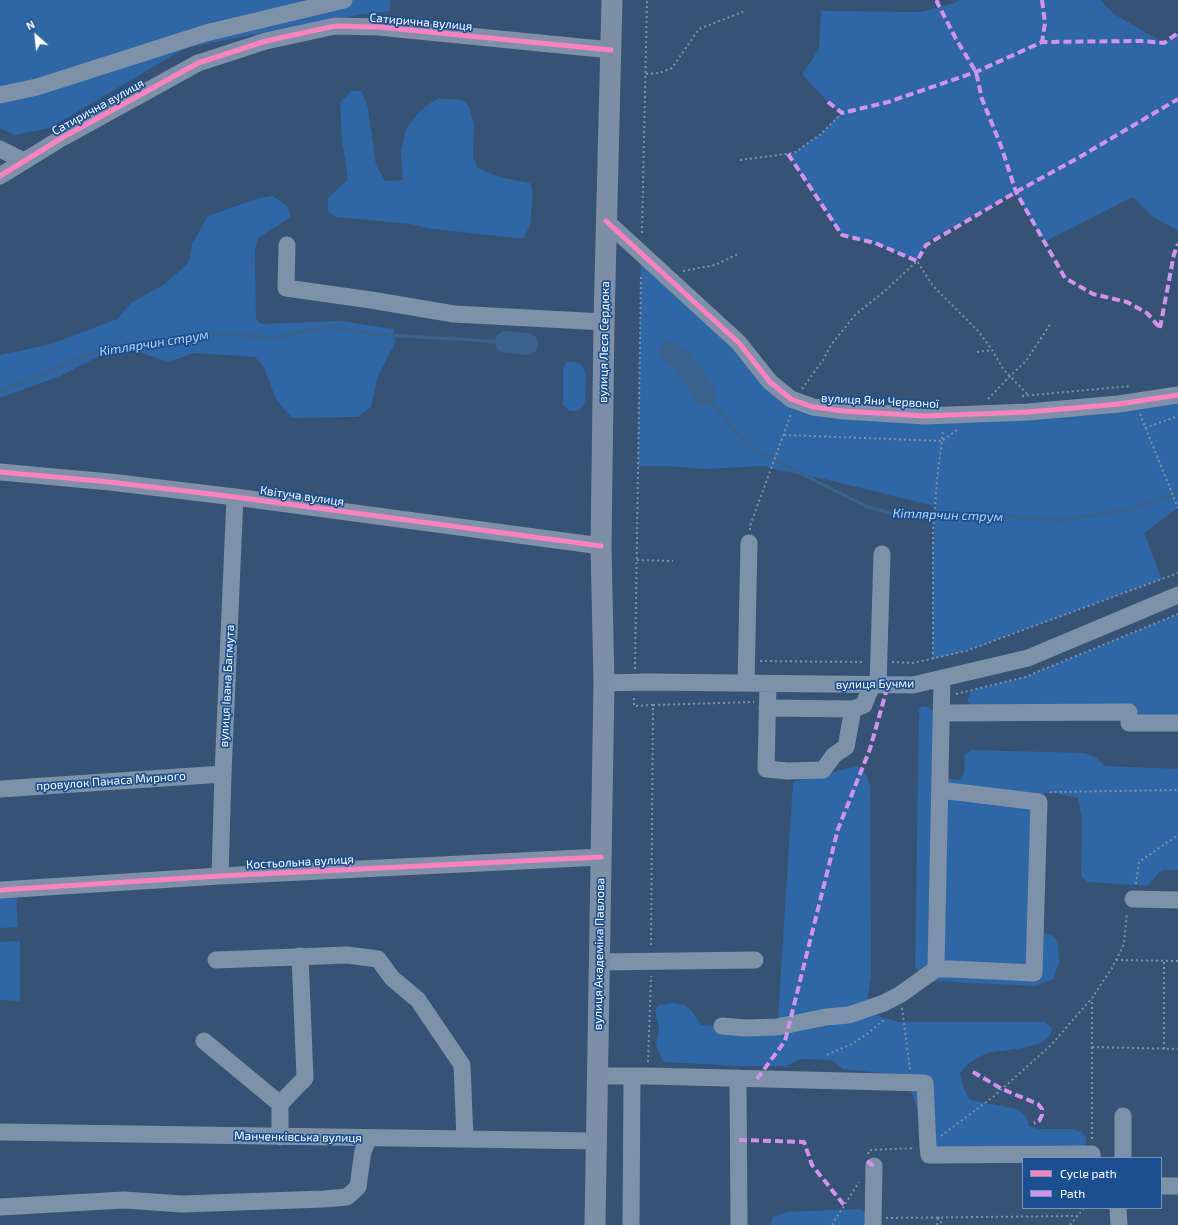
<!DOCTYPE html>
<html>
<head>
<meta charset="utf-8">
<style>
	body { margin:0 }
	#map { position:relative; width:1178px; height:1225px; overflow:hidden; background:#365274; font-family:"Exo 2",sans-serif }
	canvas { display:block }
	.legend { position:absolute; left:1022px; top:1157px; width:140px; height:52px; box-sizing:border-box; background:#1b4f8f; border:1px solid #7695bc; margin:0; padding:5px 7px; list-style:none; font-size:12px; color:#fff }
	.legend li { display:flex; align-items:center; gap:8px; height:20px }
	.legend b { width:20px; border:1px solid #7695bc }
	.north { position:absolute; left:16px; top:16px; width:40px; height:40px; -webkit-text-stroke:3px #1b4f8f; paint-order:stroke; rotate:333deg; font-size:11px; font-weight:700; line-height:16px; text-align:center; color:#fff }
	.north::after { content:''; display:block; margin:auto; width:14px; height:18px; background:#fff; clip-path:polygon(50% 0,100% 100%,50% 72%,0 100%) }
</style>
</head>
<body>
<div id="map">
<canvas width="1178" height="1225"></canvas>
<ul class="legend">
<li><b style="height:5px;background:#ff80c0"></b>Cycle path</li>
<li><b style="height:5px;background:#d193ec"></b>Path</li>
</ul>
<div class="north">N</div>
</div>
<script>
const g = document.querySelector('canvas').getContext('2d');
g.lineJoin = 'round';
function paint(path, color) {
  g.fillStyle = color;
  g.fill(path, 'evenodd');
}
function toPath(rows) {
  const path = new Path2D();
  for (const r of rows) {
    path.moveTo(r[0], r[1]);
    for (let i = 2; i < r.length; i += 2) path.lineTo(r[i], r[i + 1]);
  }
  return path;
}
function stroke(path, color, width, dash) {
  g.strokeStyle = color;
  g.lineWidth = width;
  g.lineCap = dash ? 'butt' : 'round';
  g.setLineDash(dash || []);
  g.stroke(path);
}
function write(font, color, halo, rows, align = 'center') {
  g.font = font + ' "Exo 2",sans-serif';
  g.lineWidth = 3.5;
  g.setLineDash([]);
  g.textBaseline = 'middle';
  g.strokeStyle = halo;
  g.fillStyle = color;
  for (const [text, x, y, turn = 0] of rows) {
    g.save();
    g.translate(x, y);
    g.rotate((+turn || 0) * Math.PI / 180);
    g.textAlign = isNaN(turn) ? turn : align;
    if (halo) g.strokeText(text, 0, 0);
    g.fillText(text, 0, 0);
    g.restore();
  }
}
paint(toPath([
	[0,0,390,0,390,11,358,15,185,48,50,128,14,135,0,128],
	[958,0,1100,0,1114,14,1164,43,1178,33,1178,231,1152,216,1133,197,1044,242,1015,192,926,242,917,261,875,243,842,235,788,154,794,153,821,134,841,113,828,102,802,74,819,49,821,11,920,12,955,3],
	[351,91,362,91,368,108,376,165,385,181,403,180,401,153,406,129,421,110,438,98,462,100,469,106,474,124,473,157,478,168,499,177,530,183,533,192,530,225,524,238,513,238,427,228,411,224,335,217,328,211,328,198,348,179,342,140,340,103],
	[273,196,288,207,291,217,258,238,255,249,256,318,261,324,340,321,394,329,395,343,378,376,371,407,358,417,292,418,276,400,264,367,255,357,194,353,169,362,132,350,105,353,60,376,0,398,0,355,51,344,117,319,131,303,165,284,189,262,192,244,208,216,259,198],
	[641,253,791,399,944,415,1178,395,1178,508,1144,533,1162,579,966,651,933,659,933,551,936,495,934,506,824,479,773,469,765,466,705,469,668,466,638,466],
	[567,362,576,362,581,364,586,373,585,402,580,410,576,411,570,411,563,405,563,368],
	[1178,614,1178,719,1142,716,1128,708,1098,704,973,708,967,701,971,691,1025,677],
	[925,706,931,709,935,714,938,773,949,779,959,780,964,773,965,754,972,750,1085,753,1096,758,1105,766,1178,769,1178,870,1162,870,1147,886,1088,882,1081,876,1082,821,1078,798,1051,792,1038,795,1043,932,1055,937,1058,945,1059,963,1053,979,1036,986,932,981,915,968,919,710,921,707],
	[857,766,866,775,870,785,871,976,866,1010,881,1017,899,1022,1045,1022,1052,1029,1050,1035,1042,1043,1023,1048,987,1053,969,1063,960,1073,963,1087,970,1100,1018,1109,1027,1118,1029,1126,1039,1129,1072,1129,1082,1132,1086,1138,1086,1143,1084,1148,938,1149,923,1141,919,1138,917,1108,911,1090,899,1075,843,1069,832,1060,799,1059,787,1066,741,1066,663,1062,656,1046,659,1028,655,1010,659,1005,674,1003,684,1005,692,1011,701,1025,745,1028,778,1018,793,782],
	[16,892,18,927,0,928,0,894],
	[20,941,20,1001,0,1000,0,942],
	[860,1209,865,1213,867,1217,866,1225,770,1225,773,1217,787,1212]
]), '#2f66a5');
stroke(toPath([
	[0,391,63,366,103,348,170,342,210,333,274,338,331,326,370,334,506,342],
	[705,395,736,431,758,452,866,506,889,513,913,514,935,512,1061,520,1132,509,1178,493]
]), '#3b618d', 3.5);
stroke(toPath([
	[506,342,527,344],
	[670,352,682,361,705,395]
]), '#3b618d', 22);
stroke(toPath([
	[646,74,659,73,672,68,699,29,745,11],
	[740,160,794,153,821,134,842,113],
	[642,233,647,0],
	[683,271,715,265,740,253],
	[977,352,992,350],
	[802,389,823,360,831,345,855,315,885,291,917,261,933,286,979,332,992,350,1004,370,1029,396],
	[1022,396,1131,386],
	[988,399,1010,376,1026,361,1051,323],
	[1140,414,1178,508],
	[1145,428,1178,416],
	[784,435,942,441,943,430],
	[750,530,750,526,791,414],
	[637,560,673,561],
	[933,659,933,530,938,470,942,441,957,430],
	[760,661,864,662],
	[892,662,913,663,966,651,1178,573],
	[635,669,641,274],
	[956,694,1025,677,1178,614],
	[634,698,634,706,653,705,651,948],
	[653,705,754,702],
	[1050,793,1051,792,1178,790],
	[1136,884,1139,862,1178,835],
	[1116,960,1178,961],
	[902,1008,910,1069],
	[1092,1047,1178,1049],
	[1164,1049,1164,960],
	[827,1055,852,1044,867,1034,885,1019],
	[648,1062,651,976],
	[941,1136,993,1097,1051,1045,1092,998,1112,968,1124,944,1127,913],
	[1092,1139,1092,999],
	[868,1154,869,1150,915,1148],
	[938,1217,943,1225],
	[886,1218,1077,1216],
	[832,1225,859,1182],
	[937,1225,938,1218],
	[1070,1225,1084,1208]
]), '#7d92a8', 2, [2, 3]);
stroke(toPath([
	[0,95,37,87,206,33,344,0],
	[0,149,24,161],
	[0,176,60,139,198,63,266,41,335,26,378,27,611,50],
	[606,221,739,343,770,382,791,399,813,407,844,411,925,416,1028,412,1119,404,1178,395],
	[287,245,286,288,371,300,454,314,604,322],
	[0,472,110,482,235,497,601,546],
	[604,683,648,682,913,685,1028,658,1178,595],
	[746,683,749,543],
	[768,684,766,769,788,771,823,770,834,755,846,747,853,709,864,705,868,694,873,685],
	[878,685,882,554],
	[767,708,853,709],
	[942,713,1129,712,1129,723,1178,723],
	[0,789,223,774],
	[220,876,223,774,235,497],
	[0,890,220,876,601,857],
	[1133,899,1178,900],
	[216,960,347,955,378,959,392,978,418,1000,462,1065,465,1139],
	[599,962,755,960],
	[936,969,942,678],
	[722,1026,745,1028,777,1027,826,1017,849,1015,884,1003,901,994,936,969,951,969,1034,973,1039,802,940,790],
	[204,1041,280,1104],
	[597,1076,648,1076,925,1083,928,1147,929,1155,1092,1154,1092,1158],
	[738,1078,739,1225],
	[0,1132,596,1141],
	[280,1137,280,1104,305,1078,300,956],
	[1123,1158,1123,1116],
	[1161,1186,1178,1186],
	[0,1207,124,1200,182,1204,324,1199,347,1197,358,1187,363,1151,369,1138],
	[1118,1208,1119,1225],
	[631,1225,632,1077],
	[873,1225,874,1166]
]), '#7d92a8', 17);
stroke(toPath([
	[595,1225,604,683,601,546,604,322,612,0]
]), '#7d8ea7', 21);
stroke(toPath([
	[938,0,937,2,956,39,976,72,982,99,1001,146,1016,192,1065,278,1093,294,1127,302,1147,313,1160,328],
	[1042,0,1045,23,1042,42],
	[828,102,842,113,888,102,976,72,1042,42,1142,41,1164,43,1178,33],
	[788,154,842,235,875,243,917,261,926,245,1016,192,1078,158,1178,99],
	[1160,328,1174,254,1178,244],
	[973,1072,1002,1089,1038,1104,1042,1109,1042,1115,1039,1121,1034,1123],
	[757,1079,785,1041,838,829,870,749,888,685],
	[739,1140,804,1142,812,1165,844,1205],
	[867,1161,874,1166]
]), '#d193ec', 4, [8, 4]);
stroke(toPath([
	[0,176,60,139,198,63,266,41,335,26,378,27,611,50],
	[606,221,739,343,770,382,791,399,813,407,844,411,925,416,1028,412,1119,404,1178,395],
	[0,472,110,482,235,497,601,546],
	[0,890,220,876,601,857]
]), '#ff80c0', 5);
write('12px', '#fff', '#1b4f8f', [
	["Сатирична вулиця",421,22,5],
	["Сатирична вулиця",98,107,-29],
	["вулиця Леся Сердюка",604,342,-89],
	["вулиця Яни Червоної",880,401,3],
	["Квітуча вулиця",302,496,8],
	["вулиця Бучми",875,684,-1],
	["вулиця Івана Багмута",227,686,-87],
	["провулок Панаса Мирного",111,781,-4],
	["Костьольна вулиця",300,862,-3],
	["вулиця Академіка Павлова",599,954,-89],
	["Манченківська вулиця",298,1137,1]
]);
write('italic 13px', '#b5d3f5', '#1b4f8f', [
	["Кітлярчин струм",154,343,-9],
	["Кітлярчин струм",948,515,2]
]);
</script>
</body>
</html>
